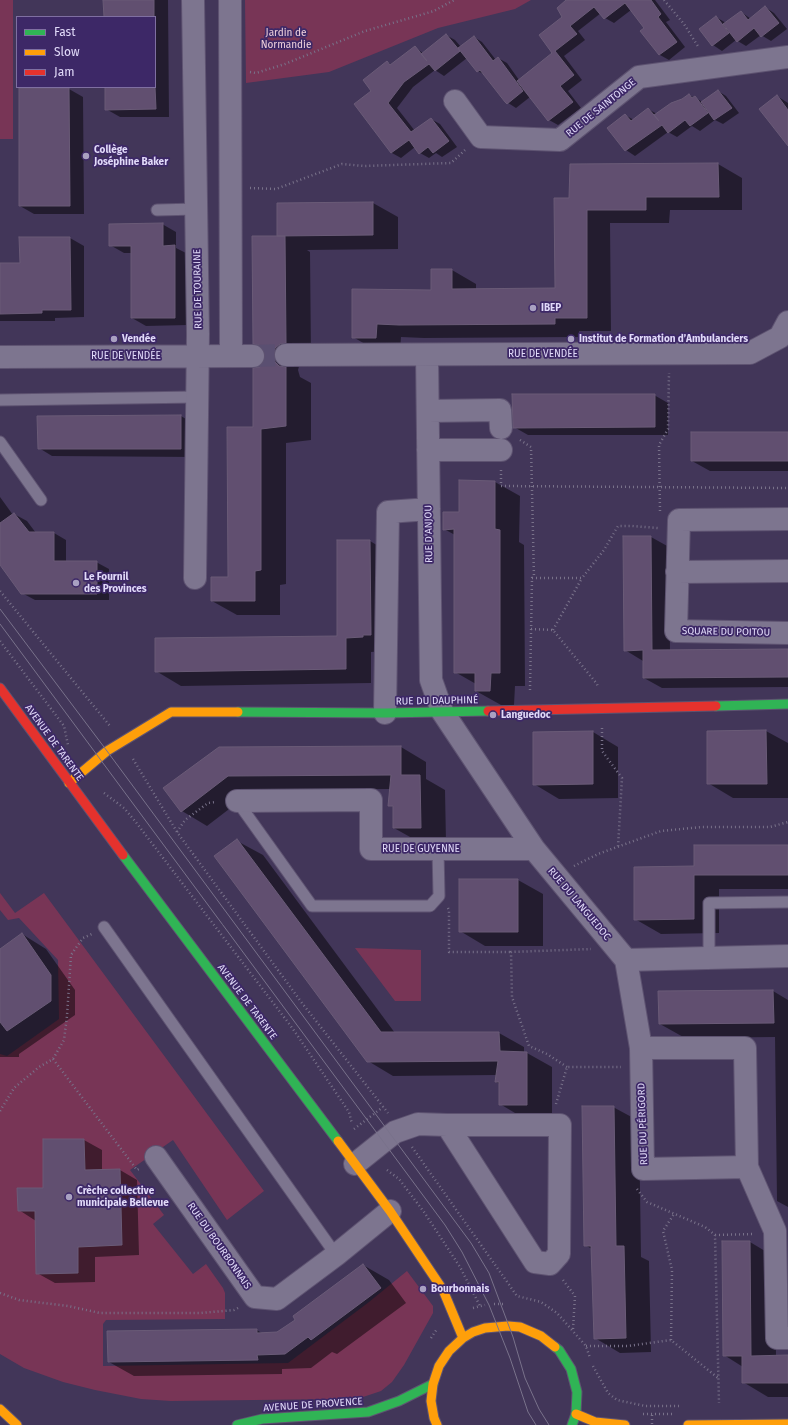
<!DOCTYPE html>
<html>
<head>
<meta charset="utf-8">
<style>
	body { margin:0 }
	#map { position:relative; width:788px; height:1425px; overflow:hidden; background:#423659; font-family:"Fira Sans",sans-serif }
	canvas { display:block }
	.legend { position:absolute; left:16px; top:16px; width:140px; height:72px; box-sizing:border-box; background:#3d2867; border:1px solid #7f6fa1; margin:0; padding:5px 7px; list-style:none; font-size:12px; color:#e1daf9 }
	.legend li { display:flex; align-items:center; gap:8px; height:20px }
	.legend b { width:20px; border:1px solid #7f6fa1 }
</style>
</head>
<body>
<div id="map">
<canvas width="788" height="1425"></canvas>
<ul class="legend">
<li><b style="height:5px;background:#30b455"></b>Fast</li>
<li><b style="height:5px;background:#ff9f0a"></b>Slow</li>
<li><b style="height:5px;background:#e5322d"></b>Jam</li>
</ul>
</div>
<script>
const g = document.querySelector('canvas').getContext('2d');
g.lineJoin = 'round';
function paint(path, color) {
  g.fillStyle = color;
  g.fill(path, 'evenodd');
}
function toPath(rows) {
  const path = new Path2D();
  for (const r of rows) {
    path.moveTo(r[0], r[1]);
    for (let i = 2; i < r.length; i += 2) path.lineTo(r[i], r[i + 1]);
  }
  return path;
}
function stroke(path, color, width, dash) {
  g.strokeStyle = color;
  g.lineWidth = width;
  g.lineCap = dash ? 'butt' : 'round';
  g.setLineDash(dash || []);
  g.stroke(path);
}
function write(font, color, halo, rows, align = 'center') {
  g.font = font + ' "Fira Sans",sans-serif';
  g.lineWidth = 3.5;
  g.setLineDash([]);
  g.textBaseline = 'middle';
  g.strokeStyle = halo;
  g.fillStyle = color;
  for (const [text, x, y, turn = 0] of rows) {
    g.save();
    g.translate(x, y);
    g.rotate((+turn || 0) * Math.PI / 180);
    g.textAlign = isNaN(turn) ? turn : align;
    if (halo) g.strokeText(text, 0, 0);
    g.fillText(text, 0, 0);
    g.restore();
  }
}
paint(toPath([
	[0,0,13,0,13,139,0,139],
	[245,0,531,0,515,9,438,28,329,72,246,83],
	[0,893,15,913,44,893,264,1191,227,1220,173,1140,130,1170,164,1215,153,1224,193,1274,206,1264,223,1288,225,1293,225,1319,106,1320,103,1324,103,1366,288,1363,369,1302,407,1271,433,1306,433,1313,404,1365,392,1382,381,1391,363,1397,339,1399,171,1401,141,1399,95,1390,63,1382,24,1368,0,1354,0,1054,7,1056,59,1019,58,960,19,918,8,920,0,910],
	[355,948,421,950,421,1001,395,1001]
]), '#783556');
paint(toPath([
	[104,0,168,0,169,117,120,117,106,109,106,87,155,87,155,17,105,17],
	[568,0,655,0,670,20,666,22,685,47,669,60,660,55,641,31,645,28,631,10,614,23,605,18,601,13,578,31,585,40,564,56,582,80,568,91,581,108,558,125,549,120,530,97,516,108,505,101,485,75,478,71,467,58,444,76,435,70,413,87,397,108,415,131,431,119,440,124,457,147,442,157,436,153,429,158,420,153,415,147,401,158,392,153,355,104,373,91,387,62,392,65,415,48,423,53,446,35,455,40,461,47,474,37,482,42,496,60,498,58,507,63,519,80,553,54],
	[765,7,774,13,787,29,771,41,761,35,746,46,736,40,722,51,713,45,700,29,716,17,726,23,741,12,751,19],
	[20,89,69,89,83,97,84,214,34,214,20,206],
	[718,91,726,96,739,113,723,124,715,120,700,131,692,126,677,137,668,132,635,156,626,150,609,128,625,115,634,120,648,109,657,114,689,95,703,102],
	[777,96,788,103,788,144],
	[718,164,742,178,742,210,670,210,669,223,610,223,611,331,579,331,579,337,424,338,401,337,400,351,377,351,353,337,432,291,452,270,476,284,476,290,556,289,570,199,571,165],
	[373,203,398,217,398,249,307,250,310,252,311,357,300,363,298,370,300,377,311,383,311,440,286,443,286,584,280,585,280,615,237,615,212,601,229,578,254,428,260,367,265,362,266,356,264,349,254,343,278,237,278,204],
	[162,224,176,232,176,248,188,254,188,325,146,326,132,318,132,253,124,253,110,245],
	[70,238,84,246,84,317,55,318,55,321,0,321,0,264,21,264],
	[654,395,668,403,668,435,528,435,514,427],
	[181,416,194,424,195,457,52,456,39,448],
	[788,433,788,471,710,471,692,461],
	[495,482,520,496,519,542,524,545,525,686,515,686,514,705,501,705,476,691,476,684,455,672,455,535,444,529],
	[0,497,13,515,14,514,27,521,36,533,54,533,66,540,66,562,96,562,109,569,109,600,35,600,22,593,0,564],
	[651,537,669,547,670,651,788,650,788,687,662,688,644,678,643,661,625,650],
	[370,541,395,556,388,651,371,652,371,683,181,686,156,671,338,637],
	[766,731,788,743,788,798,733,798,708,783],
	[593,732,618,747,618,798,559,799,534,784],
	[401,747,426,762,426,779,445,790,446,842,419,842,394,828,394,807,390,805,391,789,254,790,207,826,182,811,219,748],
	[237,841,263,855,395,1033,499,1033,524,1047,524,1053,527,1053,552,1067,552,1119,525,1119,500,1104,500,1084,496,1082,497,1075,393,1076,368,1061],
	[788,846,788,889,719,889,719,933,661,934,635,919,695,867],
	[460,880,518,880,543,894,543,946,485,946,460,931],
	[22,934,46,949,75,990,75,1015,19,1054,19,1057,0,1057,0,950],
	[773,991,788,1000,788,1207,777,1201,775,1037,685,1038,660,1024],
	[613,1107,639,1121,641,1257,649,1261,651,1352,620,1353,595,1338,592,1249,585,1245],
	[44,1140,84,1140,102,1150,102,1170,120,1170,137,1180,139,1255,95,1257,95,1282,55,1283,37,1273,36,1221,19,1210,44,1188],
	[750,1242,775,1257,776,1356,788,1356,788,1397,768,1397,743,1382,743,1367,724,1355],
	[363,1265,389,1280,406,1303,337,1354,332,1352,311,1368,282,1369,282,1374,134,1376,109,1362,257,1330,263,1334,278,1333,296,1320]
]), '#0007');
const building = toPath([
	[103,0,154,0,154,17,104,17,103,0],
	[566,0,651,0,661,14,658,17,677,42,659,55,640,31,644,28,625,3,604,19,594,7,570,26,577,34,555,51,574,75,560,86,573,102,548,121,517,81,552,53,539,35,562,17,557,8,566,0],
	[765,6,779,23,761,37,754,28,737,42,723,24,741,11,748,20,765,6],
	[716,16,729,33,712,46,699,29,716,16],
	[446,34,460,51,435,71,429,64,404,82,388,103,411,132,431,118,449,141,433,153,428,147,419,154,409,140,391,153,354,104,371,91,363,80,387,61,390,65,415,46,427,61,421,54,446,34],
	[474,36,493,61,498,57,523,91,507,104,505,102,480,70,477,72,458,48,474,36],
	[105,87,155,87,156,109,105,110,105,87],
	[19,88,69,88,70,206,19,206,19,88],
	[718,90,732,108,714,120,701,102,718,90],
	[689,94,692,98,695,96,708,113,690,126,685,120,668,133,662,125,625,151,607,128,625,114,631,121,648,108,659,121,654,115,671,103,682,99,689,94],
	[777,95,788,110,788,146,759,109,777,95],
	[718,163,719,197,646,197,646,210,587,210,587,318,555,318,555,324,399,325,377,324,376,338,352,338,352,289,431,290,431,269,452,269,452,289,555,288,554,198,569,198,570,164,718,163],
	[373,202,373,235,277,236,285,236,286,343,280,344,275,348,274,355,275,362,279,366,286,367,286,426,261,429,261,570,255,571,255,601,211,601,211,577,228,577,227,427,253,427,253,368,260,367,264,362,265,356,264,349,259,345,253,344,252,236,277,236,277,203,373,202],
	[163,223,163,246,175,245,175,318,131,318,131,246,109,246,109,224,163,223],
	[19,237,70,237,71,310,42,310,42,313,0,314,0,263,20,263,19,237],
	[512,394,655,394,655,427,513,428,512,394],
	[181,415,181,449,38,449,37,416,181,415],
	[691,432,788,432,788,461,691,461,691,432],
	[459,480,495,481,495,529,500,530,500,673,491,673,490,691,475,691,475,673,454,673,454,529,443,530,443,512,459,512,459,480],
	[14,513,29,532,54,532,54,561,97,561,97,594,21,594,0,565,0,523,14,513],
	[623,536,651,536,652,650,788,649,788,677,643,678,643,650,624,651,623,536],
	[337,540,370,540,371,635,363,635,363,637,346,638,346,669,155,672,155,638,337,636,337,540],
	[766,730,767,784,707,784,707,731,766,730],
	[593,731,593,784,533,785,533,732,593,731],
	[401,746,401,775,420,775,421,828,393,828,393,806,388,806,391,775,228,776,181,812,163,788,219,747,401,746],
	[237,839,381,1032,499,1032,500,1051,527,1052,527,1105,499,1105,499,1082,495,1082,498,1061,367,1062,214,856,237,839],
	[694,845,788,845,788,875,694,875,694,919,634,920,634,867,694,866,694,845],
	[459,879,518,879,518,932,459,932,459,879],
	[22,933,51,975,51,1001,7,1031,0,1022,0,949,22,933],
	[773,990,774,1023,659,1024,658,991,773,990],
	[582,1106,614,1106,616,1246,624,1246,626,1338,594,1339,591,1246,584,1246,582,1106],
	[43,1139,84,1139,85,1170,120,1169,122,1245,78,1247,78,1273,36,1274,35,1211,18,1211,17,1188,43,1188,43,1139],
	[722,1241,750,1241,751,1356,788,1355,788,1383,742,1383,742,1356,723,1356,722,1241],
	[363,1264,381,1288,311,1340,308,1337,285,1354,257,1355,258,1360,108,1362,107,1331,257,1329,257,1333,277,1332,295,1320,293,1316,363,1264]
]);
paint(building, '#614f70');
stroke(building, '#6a5b77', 1);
stroke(toPath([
	[253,356,286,355]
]), '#5a4f71', 22, [22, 11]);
const lane = toPath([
	[157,210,197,209],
	[0,400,197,397],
	[0,442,41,500],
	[237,801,312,906,430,906,439,896,438,849],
	[104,927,336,1255],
	[709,958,709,903,788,902]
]);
const street = toPath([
	[193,0,198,334,195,578],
	[230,0,231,356],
	[455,101,481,137,560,140,639,77,788,57],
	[286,355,750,353,780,337,788,322],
	[427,355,431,680,442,711,534,849,626,960,788,956],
	[0,357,253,356],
	[428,411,500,410,501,428],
	[428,450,501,450],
	[788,519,679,520,676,631,788,633],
	[677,572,788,571],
	[385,713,388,512,429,509],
	[237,801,371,800,371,849,534,849],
	[626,960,641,1048,745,1048,747,1167,775,1231,777,1338,788,1338],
	[641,1048,643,1169,747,1167],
	[156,1157,255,1297,277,1299,336,1255,390,1211],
	[355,1164,395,1132,418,1124,447,1125,535,1262,550,1264,559,1254,560,1125,447,1125]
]);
const fast = toPath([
	[716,706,788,704],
	[238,712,385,713,488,711],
	[123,855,338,1141],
	[555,1347,559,1350,571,1369,577,1392,576,1414,572,1425],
	[237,1425,262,1419,368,1412,399,1401,433,1384]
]);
const slow = toPath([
	[69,783,107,751,171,712,238,712],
	[338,1141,390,1211,443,1290,463,1338],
	[0,1409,17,1425],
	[576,1414,595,1422,625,1425],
	[437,1425,434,1418,431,1401,433,1384,439,1366,449,1351,463,1338,473,1332,485,1328,508,1326,520,1327,541,1336,555,1347],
	[688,1425,788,1424]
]);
const jam = toPath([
	[0,688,123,855],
	[488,711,716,706]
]);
stroke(lane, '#5e5371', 13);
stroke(street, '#5e5371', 24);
stroke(fast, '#5e5371', 11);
stroke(slow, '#5e5371', 11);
stroke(jam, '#5e5371', 11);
stroke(toPath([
	[664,0,684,24,699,48],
	[250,72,256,73,285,64,365,31,434,11,454,0],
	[250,188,276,189,342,164,364,166,451,163,465,150],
	[520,440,531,447,534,578],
	[501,470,501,486,788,488],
	[660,511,659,445,668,429,669,373],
	[0,591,110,726],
	[531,629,553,630,597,684,598,687],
	[553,630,582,578],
	[0,641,64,726,68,745],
	[530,690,532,578,582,578,604,550,618,526,632,526,658,528],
	[602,728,602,751,622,778,618,847],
	[133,759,177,832,302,1003,388,1113],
	[104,793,124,808,135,821,293,1029,349,1112,352,1124],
	[177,832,185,820,208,803,216,802],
	[574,866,598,854,661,831,702,827,770,827,788,822],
	[448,908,449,910,449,952,511,952],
	[53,1059,137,1170,139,1169],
	[567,1067,547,1054,529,1046,512,997,511,952,591,949],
	[556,1104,567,1067,621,1067],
	[0,1111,14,1088,39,1067,53,1059,64,1040,67,1016,71,955,83,938,92,934],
	[354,1129,383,1107],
	[412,1147,517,1296,541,1302,557,1313,586,1346,590,1358],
	[387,1170,399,1179,424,1212,460,1267,480,1306],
	[637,1189,647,1202,705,1227,715,1235,719,1403],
	[715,1235,755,1234],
	[563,1280,575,1296,573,1329],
	[0,1293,19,1300,68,1306,100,1313,201,1313,234,1310,238,1308],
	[494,1304,505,1304],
	[473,1308,485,1305],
	[431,1338,437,1329],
	[671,1340,672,1270,663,1231,674,1214],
	[586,1346,628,1346,671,1340,718,1378],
	[593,1366,608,1393,617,1400,645,1406,679,1406],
	[643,1414,672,1414],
	[652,1415,652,1425]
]), '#79728a', 2.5, [1, 3]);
stroke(lane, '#7d758f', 11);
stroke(street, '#7d758f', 22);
stroke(fast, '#30b455', 9);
stroke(slow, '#ff9f0a', 9);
stroke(jam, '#e5322d', 9);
stroke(toPath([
	[0,609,107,751,471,1243,489,1273,513,1337,525,1378,539,1409,549,1425],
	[0,624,445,1225,462,1252,489,1305,510,1358,528,1412,536,1425]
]), '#79728b', 1);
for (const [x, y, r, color] of [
	[86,156,4,"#a9a1c1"],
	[533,308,4,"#a9a1c1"],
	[114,339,4,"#a9a1c1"],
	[571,339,4,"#a9a1c1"],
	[76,583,4,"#a9a1c1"],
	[493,715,4,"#a9a1c1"],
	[69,1197,4,"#a9a1c1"],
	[423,1289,4,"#a9a1c1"]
]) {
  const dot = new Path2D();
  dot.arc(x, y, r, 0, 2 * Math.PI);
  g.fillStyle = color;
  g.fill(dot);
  stroke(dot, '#3d2867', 1.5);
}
write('10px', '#f0d2dc', '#3d2867', [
	["Jardin de",286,33],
	["Normandie",286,45]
]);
write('10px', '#e1daf9', '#3d2867', [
	["RUE DE SAINTONGE",601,108,-39],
	["RUE DE TOURAINE",198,289,-91],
	["RUE DE VENDÉE",543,354],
	["RUE DE VENDÉE",126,356],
	["RUE D'ANJOU",429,534,-91],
	["SQUARE DU POITOU",726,632,1],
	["RUE DU DAUPHINÉ",437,701,-1],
	["AVENUE DE TARENTE",54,743,54],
	["RUE DE GUYENNE",421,849],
	["RUE DU LANGUEDOC",579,904,50],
	["AVENUE DE TARENTE",247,1002,53],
	["RUE DU PÉRIGORD",643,1124,-92],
	["RUE DU BOURBONNAIS",219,1246,55],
	["AVENUE DE PROVENCE",313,1405,-4]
]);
write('bold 10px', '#e1daf9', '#3d2867', [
	["Collège",94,150],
	["Joséphine Baker",94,162],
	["IBEP",541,308],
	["Vendée",122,339],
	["Institut de Formation d’Ambulanciers",579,339],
	["Le Fournil",84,577],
	["des Provinces",84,589],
	["Languedoc",501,715],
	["Crèche collective",77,1191],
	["municipale Bellevue",77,1203],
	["Bourbonnais",431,1289]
], 'left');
</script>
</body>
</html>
